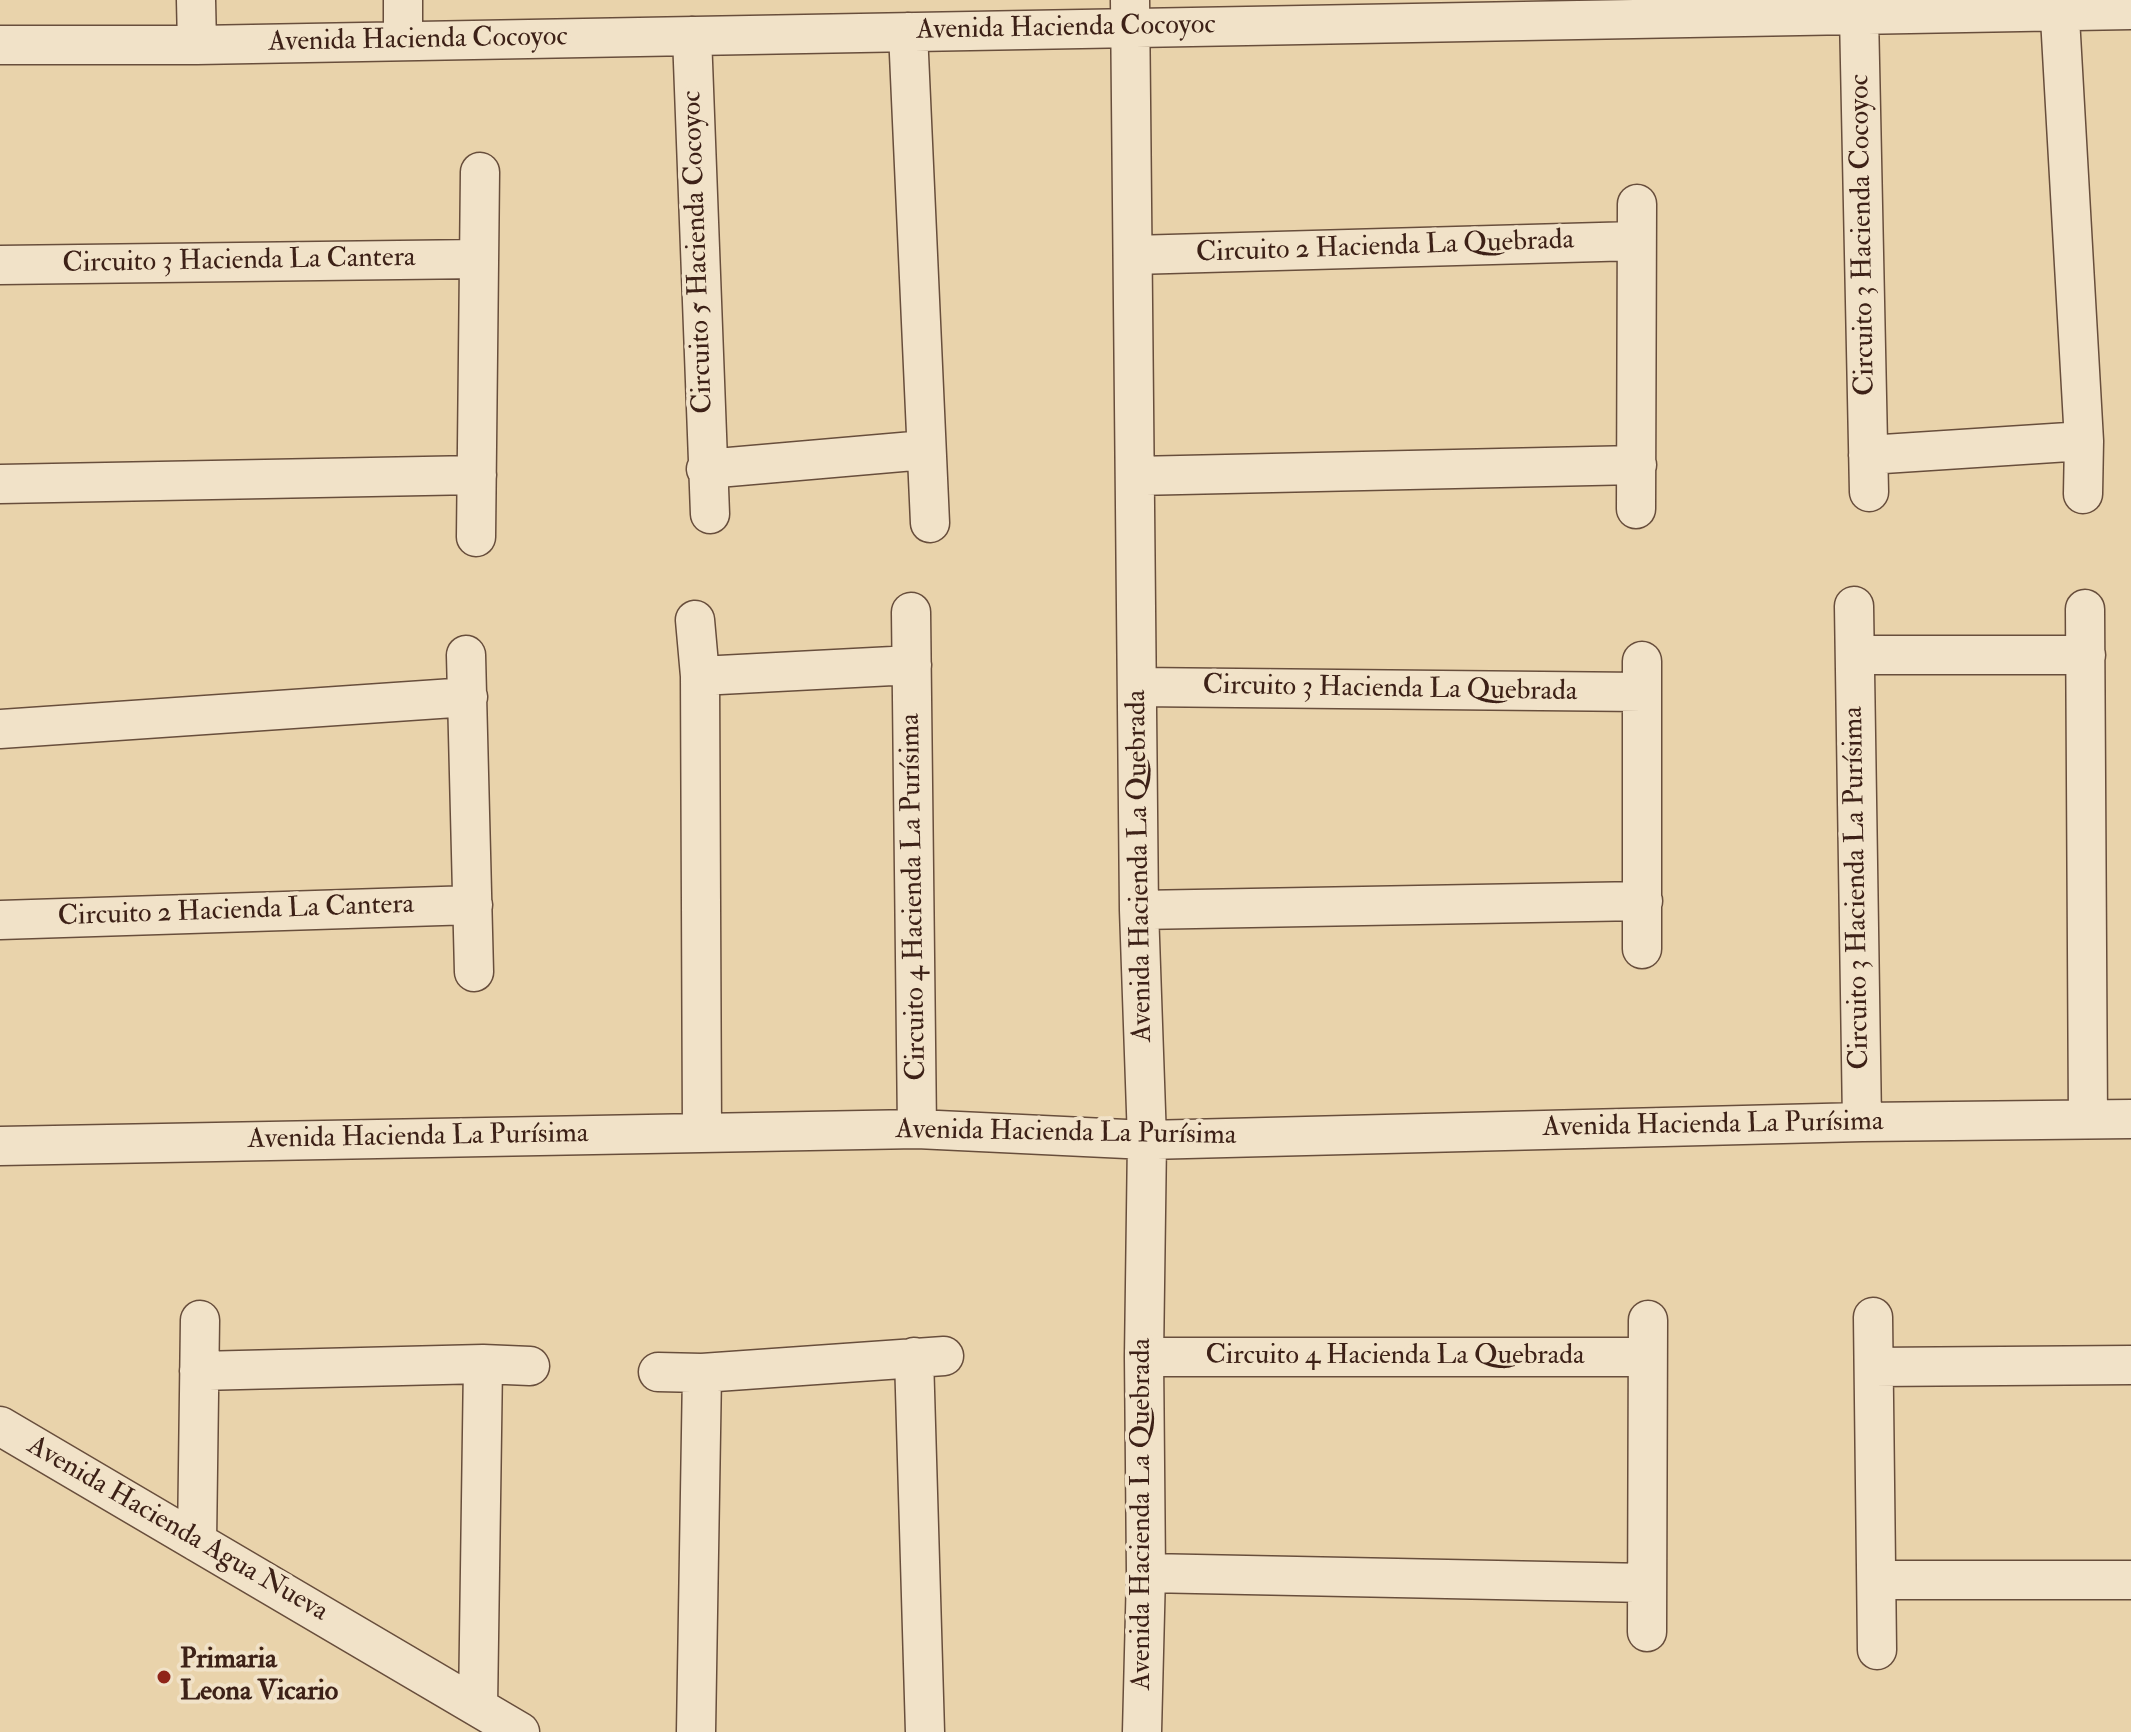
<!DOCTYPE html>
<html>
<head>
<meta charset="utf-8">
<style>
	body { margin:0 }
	canvas { display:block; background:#e9d3ab }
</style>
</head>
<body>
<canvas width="2131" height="1732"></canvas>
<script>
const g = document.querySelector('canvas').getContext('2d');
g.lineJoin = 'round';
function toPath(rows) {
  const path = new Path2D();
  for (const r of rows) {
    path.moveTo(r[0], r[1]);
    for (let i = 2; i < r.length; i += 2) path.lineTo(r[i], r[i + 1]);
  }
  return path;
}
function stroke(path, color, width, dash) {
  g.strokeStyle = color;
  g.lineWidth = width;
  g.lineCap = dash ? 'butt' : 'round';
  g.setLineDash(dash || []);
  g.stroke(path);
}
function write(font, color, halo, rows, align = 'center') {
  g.font = font + ' "IM FELL Double Pica",serif';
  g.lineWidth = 8;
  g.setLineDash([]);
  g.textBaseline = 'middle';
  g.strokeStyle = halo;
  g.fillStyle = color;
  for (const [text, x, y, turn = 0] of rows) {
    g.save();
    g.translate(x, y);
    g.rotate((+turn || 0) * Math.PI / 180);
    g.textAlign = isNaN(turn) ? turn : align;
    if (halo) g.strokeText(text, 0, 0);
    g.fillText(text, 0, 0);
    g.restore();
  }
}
const minor = toPath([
	[196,0,197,45],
	[403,0,403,41],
	[1130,0,1139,910,1147,1140,1144,1357,1146,1573,1142,1732],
	[2059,0,2084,441,2083,494],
	[1859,15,1869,492],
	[908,32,930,523],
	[692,36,710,514],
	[0,45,197,45,2131,10],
	[1133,255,1636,241],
	[0,265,479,259],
	[1868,455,2084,441],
	[706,469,925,450],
	[1135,476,1637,465],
	[0,484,477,475],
	[1636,509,1637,204],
	[476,537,480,172],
	[1854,606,1862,1122],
	[2085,609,2088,1119],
	[911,612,917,1129],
	[695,620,700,676,702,1132],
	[466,655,474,972],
	[1855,655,2086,655],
	[700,676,912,665],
	[1137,687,1642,692],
	[0,729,468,697],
	[1139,910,1643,901],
	[0,920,473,905],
	[1642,949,1642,661],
	[0,1146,917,1129,1147,1140,1862,1122,2131,1119],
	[1873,1317,1877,1650],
	[914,1357,925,1732],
	[1144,1357,1647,1357],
	[1874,1367,2131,1365],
	[199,1371,483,1364,530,1366],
	[658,1372,702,1373,944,1356],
	[0,1426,520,1732],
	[197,1542,200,1320],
	[1146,1573,1647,1583],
	[1877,1580,2131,1580],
	[1647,1632,1648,1320],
	[478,1707,483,1364],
	[696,1732,702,1373]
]);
stroke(minor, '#684e3c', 41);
stroke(minor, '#f1e2c8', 38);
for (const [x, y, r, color] of [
	[164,1677,8,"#8f2418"]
]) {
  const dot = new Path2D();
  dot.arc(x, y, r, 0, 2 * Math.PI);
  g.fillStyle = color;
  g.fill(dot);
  stroke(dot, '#f1e2c8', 3);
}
write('28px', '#3d2117', '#f1e2c8', [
	["Avenida Hacienda Cocoyoc",1066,29,-1],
	["Avenida Hacienda Cocoyoc",418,41,-1],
	["Circuito 3 Hacienda Cocoyoc",1864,235,-91],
	["Circuito 2 Hacienda La Quebrada",1385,248,-2],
	["Circuito 5 Hacienda Cocoyoc",699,252,-92],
	["Circuito 3 Hacienda La Cantera",239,262,-1],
	["Circuito 3 Hacienda La Quebrada",1390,690,1],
	["Avenida Hacienda La Quebrada",1141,866,-91],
	["Circuito 3 Hacienda La Purísima",1858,888,-91],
	["Circuito 4 Hacienda La Purísima",915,897,-91],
	["Circuito 2 Hacienda La Cantera",236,912,-2],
	["Avenida Hacienda La Purísima",1713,1126,-1],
	["Avenida Hacienda La Purísima",1066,1134,1],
	["Avenida Hacienda La Purísima",418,1138,-1],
	["Circuito 4 Hacienda La Quebrada",1395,1357],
	["Avenida Hacienda La Quebrada",1143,1514,-90],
	["Avenida Hacienda Agua Nueva",177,1530,30]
]);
write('bold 28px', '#3d2117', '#f1e2c8', [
	["Primaria",180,1661],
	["Leona Vicario",180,1693]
], 'left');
</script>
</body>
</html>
